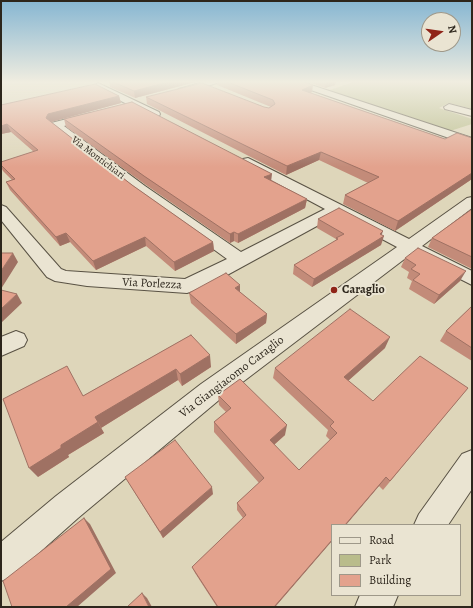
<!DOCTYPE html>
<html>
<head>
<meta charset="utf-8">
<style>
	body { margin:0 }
	#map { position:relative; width:473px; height:608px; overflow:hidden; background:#ded6ba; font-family:Alegreya,serif }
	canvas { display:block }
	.frame { position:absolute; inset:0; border:2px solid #2d261c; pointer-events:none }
	.legend { position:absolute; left:331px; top:524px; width:130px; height:72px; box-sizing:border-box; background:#eae4d2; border:1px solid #9e9889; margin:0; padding:5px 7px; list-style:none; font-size:12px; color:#2d261c }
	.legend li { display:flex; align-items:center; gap:8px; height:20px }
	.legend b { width:20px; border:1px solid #9e9889 }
	.north { position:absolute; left:421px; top:12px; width:40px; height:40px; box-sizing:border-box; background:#eae4d2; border:1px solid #9e9889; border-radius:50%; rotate:77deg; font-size:11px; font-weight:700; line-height:16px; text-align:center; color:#2d261c }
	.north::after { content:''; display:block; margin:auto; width:14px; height:18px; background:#8f2418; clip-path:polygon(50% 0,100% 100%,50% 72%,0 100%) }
</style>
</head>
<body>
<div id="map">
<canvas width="473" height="608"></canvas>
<div class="frame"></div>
<ul class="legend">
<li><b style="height:5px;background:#eae4d2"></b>Road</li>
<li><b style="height:11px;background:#b9bc8b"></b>Park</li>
<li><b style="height:11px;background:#e3a28d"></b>Building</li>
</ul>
<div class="north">N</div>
</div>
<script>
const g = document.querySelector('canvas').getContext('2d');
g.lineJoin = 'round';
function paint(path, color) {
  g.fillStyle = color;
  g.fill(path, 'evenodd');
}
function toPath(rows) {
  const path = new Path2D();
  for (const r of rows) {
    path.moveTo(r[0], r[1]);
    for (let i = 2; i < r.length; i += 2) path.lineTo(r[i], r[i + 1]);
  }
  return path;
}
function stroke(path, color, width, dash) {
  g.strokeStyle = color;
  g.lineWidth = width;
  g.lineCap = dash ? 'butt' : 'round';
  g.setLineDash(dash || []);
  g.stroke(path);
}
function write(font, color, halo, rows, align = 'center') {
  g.font = font + ' Alegreya,serif';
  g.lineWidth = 4;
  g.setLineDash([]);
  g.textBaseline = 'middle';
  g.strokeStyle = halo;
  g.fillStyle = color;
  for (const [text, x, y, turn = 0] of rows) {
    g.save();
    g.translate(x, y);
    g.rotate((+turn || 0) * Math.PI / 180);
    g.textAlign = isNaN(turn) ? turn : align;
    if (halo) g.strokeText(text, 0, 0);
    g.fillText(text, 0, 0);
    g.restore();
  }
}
paint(toPath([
	[356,81,472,81,472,109,449,103,439,108,472,119,472,124,450,131,327,91]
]), '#b9bc8b');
const street = toPath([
	[207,81,223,81,182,94,177,91,179,89,207,81],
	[285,81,299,81,472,138,472,146,285,81],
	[98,83,159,112,160,114,159,116,151,116,95,88,94,86,98,83],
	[449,104,472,110,472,116,445,109,444,107,449,104],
	[91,113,96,116,95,118,64,126,145,186,241,252,325,209,243,165,242,162,243,159,248,158,409,239,467,198,472,197,472,208,422,246,472,271,472,285,411,254,219,400,78,518,13,576,1,581,1,542,56,496,201,384,397,247,337,215,207,286,187,293,87,286,55,281,47,277,1,220,1,205,6,207,61,269,66,271,185,279,227,259,135,192,50,125,51,123,91,113],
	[16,331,24,334,27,340,24,346,1,356,1,337,16,331],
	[472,450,472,489,448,525,414,525,419,514,462,454,472,450],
	[360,595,398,595,393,607,355,607,360,595]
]);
stroke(street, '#595244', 2);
paint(street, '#eae4d2');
paint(toPath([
	[109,81,199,81,135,98,110,87],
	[217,81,302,81,312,92,311,93,445,139,472,138,472,179,395,231,343,204,345,195,368,183,319,160,286,175,147,104,146,97,269,108,271,107,217,85],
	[305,81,336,81,335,85,325,88],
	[119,96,121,103,51,122,132,185,213,242,214,251,175,271,146,246,96,270,70,242,60,246,10,190,6,182,12,180,3,171,1,167,1,165,34,152,11,132,1,134,1,105],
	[64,119,271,180,307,199,305,208,238,243,234,241,230,243,146,185,66,127],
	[472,209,472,269,428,247,432,238],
	[318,219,382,235,381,245,312,287,293,274,294,265,336,241,336,239,317,228],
	[405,258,460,281,434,304,409,289,412,281,407,278,409,272,401,267],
	[240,292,267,314,266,323,236,344,191,303,189,293],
	[472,306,472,361,440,341,446,331],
	[191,335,211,367,182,386,178,380,101,428,104,433,68,455,69,457,38,477,83,396],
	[385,348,348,381,373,401,468,388,383,490,379,486,275,607,217,607,195,573,192,567,243,518,237,510,237,503,259,483,214,432,214,422,226,412,219,405,218,395,285,435,274,445,299,470,330,440,326,436,328,430,273,378,275,368],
	[125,477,213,494,163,538]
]), '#c38b79');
paint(toPath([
	[172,81,199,81,135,98,134,91],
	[326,81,336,81,335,85,325,88],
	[313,85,312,92,301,97,302,90],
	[119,96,121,103,51,122,46,118,48,114],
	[7,124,11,132,1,134,1,126],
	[321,152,319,160,286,175,287,166],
	[472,173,472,179,395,231,398,221],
	[272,174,271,182,264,177],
	[307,199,305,208,238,243,238,234],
	[383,231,381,237,384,236,381,245,312,287,314,279],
	[234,232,234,241,230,243,230,234],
	[66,233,70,242,60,246,56,237],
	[145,237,146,246,96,270,93,261],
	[213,242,214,251,175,271,174,262],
	[13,253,18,262,1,289,1,271],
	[466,271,460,281,434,304,439,295],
	[240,285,240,294,235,288],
	[17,294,22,303,1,323,1,309],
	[267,314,266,323,236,344,236,334],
	[390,337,385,348,340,388,344,377],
	[210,355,211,367,182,386,180,374],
	[176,369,178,380,101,428,95,417],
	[98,422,104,433,68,455,69,457,38,477,29,468,61,445],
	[287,425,285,435,268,450,270,440],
	[386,477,379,486,346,525,345,525],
	[212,487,213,494,163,538,160,532],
	[84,518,90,524,116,573,77,607,66,607],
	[332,540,332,541,275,607,274,607],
	[142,593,147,598,152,607,149,607]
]), '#9f7163');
const building = toPath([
	[111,81,172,81,134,91,111,81],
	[225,81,302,81,313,85,302,90,445,139,457,133,472,138,472,173,398,221,345,195,379,177,321,152,287,166,146,97,202,83,264,107,269,108,275,104,273,100,225,81],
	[95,84,119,96,48,114,46,118,132,185,213,242,174,262,145,237,93,261,66,233,56,237,6,182,15,179,1,165,1,162,38,150,7,124,1,126,1,105,95,84],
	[132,102,272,174,264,177,307,199,238,234,234,232,230,234,144,176,64,119,132,102],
	[339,208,383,231,380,234,384,236,314,279,294,265,338,239,336,238,344,234,318,219,339,208],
	[472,209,472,257,432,238,472,209],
	[418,248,466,271,439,295,413,280,420,274,411,269,416,265,405,258,418,248],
	[1,253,13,253,1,271,1,253],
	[226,273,240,285,235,288,267,314,236,334,189,293,226,273],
	[1,290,17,294,1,309,1,290],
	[472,306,472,348,446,331,472,306],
	[350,309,390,337,344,377,373,401,420,356,468,388,390,481,386,477,345,525,332,525,332,540,274,607,218,607,192,567,246,515,237,503,264,478,214,422,231,408,218,395,240,379,287,425,270,440,299,470,337,433,330,426,334,422,275,368,350,309],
	[191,335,210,355,180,374,176,369,95,417,98,422,61,445,61,448,29,468,3,399,67,366,83,396,191,335],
	[175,440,212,487,160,532,125,477,175,440],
	[84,518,111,569,66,607,12,607,3,581,84,518],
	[142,593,149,607,127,607,142,593]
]);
paint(building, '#e3a28d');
stroke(building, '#9f7163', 1);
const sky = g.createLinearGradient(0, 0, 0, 167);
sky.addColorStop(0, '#86b6d2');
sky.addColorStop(0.49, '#f0ede0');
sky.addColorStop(1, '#f0ede000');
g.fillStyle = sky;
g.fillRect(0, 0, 473, 167);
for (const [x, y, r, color] of [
	[334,290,4,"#8f2418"]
]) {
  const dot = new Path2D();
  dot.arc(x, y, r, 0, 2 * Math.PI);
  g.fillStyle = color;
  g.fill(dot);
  stroke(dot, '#eae4d2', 1.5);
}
write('10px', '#2d261c', '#eae4d2', [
	["Via Montichiari",98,158,37]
]);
write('12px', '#2d261c', '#eae4d2', [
	["Via Porlezza",152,284,3],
	["Via Giangiacomo Caraglio",232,377,-37]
]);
write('bold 12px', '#2d261c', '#eae4d2', [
	["Caraglio",342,290]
], 'left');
</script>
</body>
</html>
